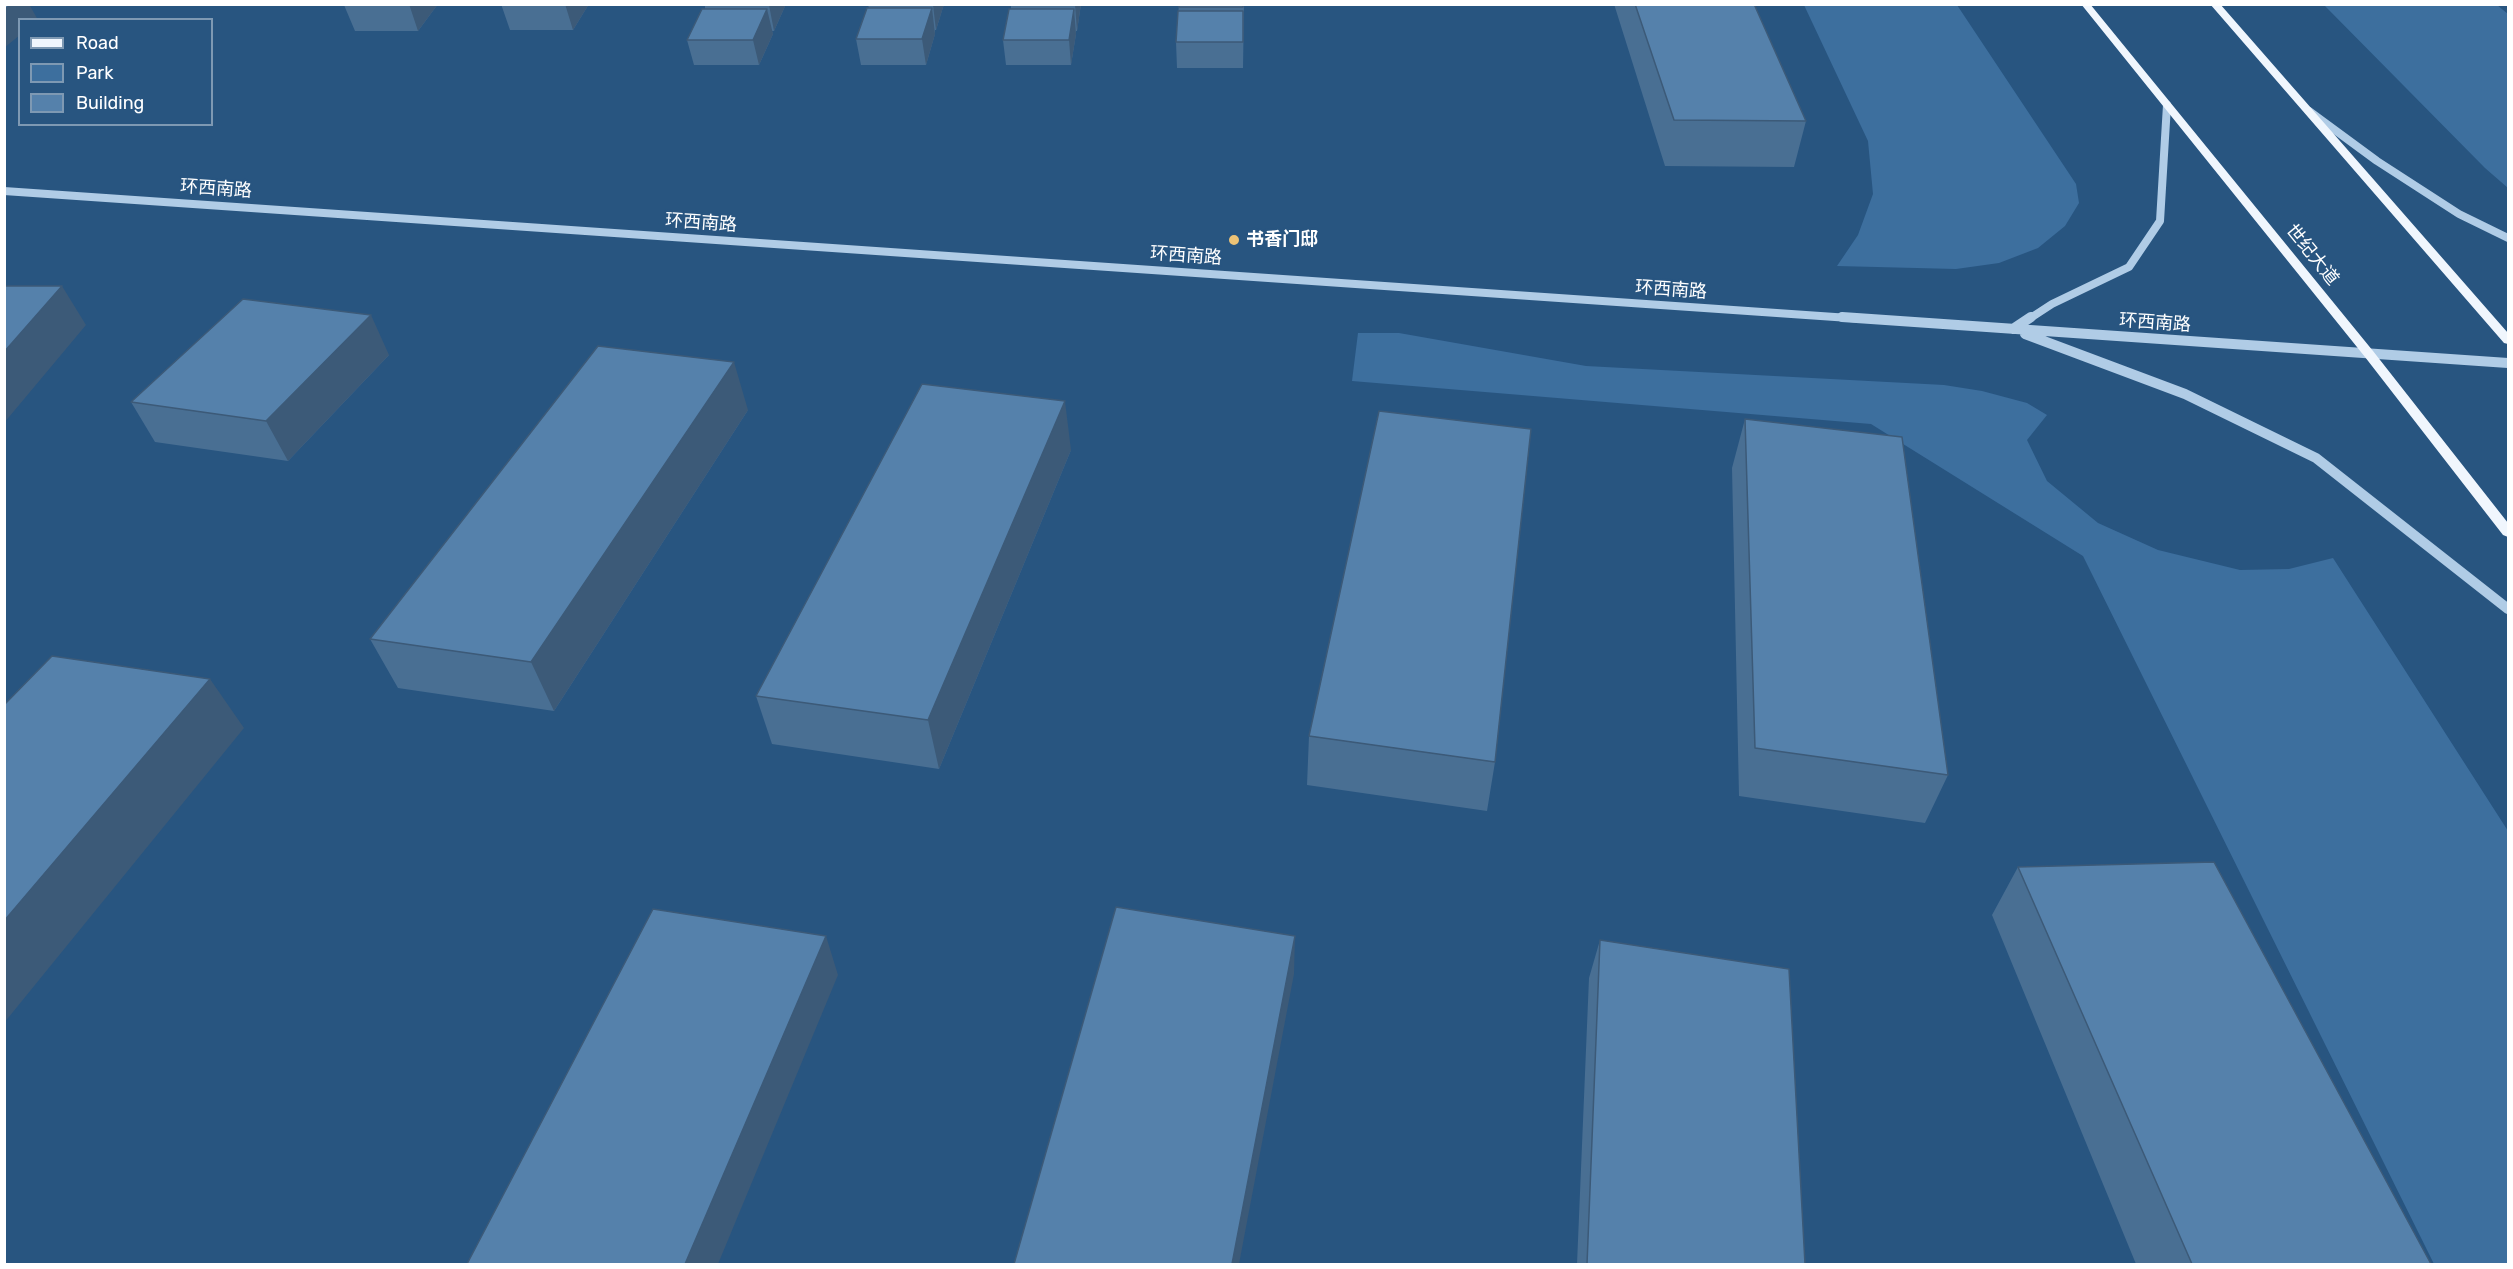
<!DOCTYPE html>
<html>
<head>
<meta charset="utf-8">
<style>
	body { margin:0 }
	#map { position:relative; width:2513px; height:1269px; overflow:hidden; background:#285580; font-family:Rubik,sans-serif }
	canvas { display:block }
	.frame { position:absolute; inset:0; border:6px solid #fff; pointer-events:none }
	.legend { position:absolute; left:18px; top:18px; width:195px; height:108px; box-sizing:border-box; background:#285580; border:2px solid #7e99b3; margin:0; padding:8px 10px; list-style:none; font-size:18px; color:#fff }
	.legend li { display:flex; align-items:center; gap:12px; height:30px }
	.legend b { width:30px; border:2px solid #7e99b3 }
</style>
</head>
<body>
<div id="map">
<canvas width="2513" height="1269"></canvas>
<div class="frame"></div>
<ul class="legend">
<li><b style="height:8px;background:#f0f6fd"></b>Road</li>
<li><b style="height:16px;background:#3d6f9e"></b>Park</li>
<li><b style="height:16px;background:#5581ab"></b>Building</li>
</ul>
</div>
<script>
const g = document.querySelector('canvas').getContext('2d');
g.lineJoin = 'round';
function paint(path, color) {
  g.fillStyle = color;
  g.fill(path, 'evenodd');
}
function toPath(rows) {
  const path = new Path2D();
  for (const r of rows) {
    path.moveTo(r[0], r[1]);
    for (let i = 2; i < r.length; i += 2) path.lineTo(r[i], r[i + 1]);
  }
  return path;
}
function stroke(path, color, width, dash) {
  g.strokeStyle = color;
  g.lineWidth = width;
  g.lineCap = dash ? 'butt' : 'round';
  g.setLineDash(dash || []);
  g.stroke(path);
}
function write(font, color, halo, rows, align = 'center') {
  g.font = font + ' Rubik,"Noto Sans SC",sans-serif';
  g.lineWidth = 4.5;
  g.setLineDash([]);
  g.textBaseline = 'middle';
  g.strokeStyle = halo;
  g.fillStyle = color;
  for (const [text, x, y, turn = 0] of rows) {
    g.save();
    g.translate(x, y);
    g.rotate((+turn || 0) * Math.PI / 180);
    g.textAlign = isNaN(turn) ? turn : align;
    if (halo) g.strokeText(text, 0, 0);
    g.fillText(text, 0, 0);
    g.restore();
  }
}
paint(toPath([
	[1804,5,1957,5,2076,184,2079,203,2065,226,2038,248,1999,263,1956,269,1837,266,1858,235,1873,194,1868,141],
	[2324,5,2497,5,2508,14,2508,188,2485,168],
	[1358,333,1399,333,1586,366,1944,385,1982,391,2027,403,2047,415,2027,440,2047,481,2098,523,2158,550,2240,570,2289,569,2333,558,2508,831,2508,1264,2434,1264,2083,556,1871,424,1352,381]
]), '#3d6f9e');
stroke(toPath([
	[2309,111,2377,161,2459,214,2508,238],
	[4,191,1864,319],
	[2029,319,2052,304,2129,267,2160,221,2167,105]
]), '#b0cce6', 8);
stroke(toPath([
	[1842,317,2508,363],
	[2013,329,2031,317],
	[2025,334,2185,394,2316,458,2508,609]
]), '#b0cce6', 10);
paint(toPath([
	[2081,4,2090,4,2373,351,2508,523,2508,537,2503,535,2365,357,2081,4],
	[2210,4,2220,4,2508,333,2508,344,2504,343,2210,4]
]), '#f0f6fd');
paint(toPath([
	[438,4,418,31,355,31,344,5],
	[501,4,589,4,573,30,510,30],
	[786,4,774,31,772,31,773,34,759,65,694,65,687,40,705,9,705,5],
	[944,4,936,30,935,30,935,34,926,65,861,65,856,39,869,8,868,5],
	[1011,4,1081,4,1077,31,1076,31,1076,34,1071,65,1006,65,1003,40,1011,9],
	[1179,4,1244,4,1243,68,1177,68,1176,42],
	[1614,4,1754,4,1806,121,1794,167,1665,166],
	[389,355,288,461,155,442,131,402],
	[748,410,554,711,398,688,370,639],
	[1745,419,1948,775,1925,823,1739,796,1732,468],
	[1071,450,939,769,772,744,756,696],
	[1309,736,1495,762,1487,811,1307,785],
	[2018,867,2431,1264,2136,1264,1992,915],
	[1600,940,1805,1264,1577,1264,1589,978]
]), '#496f93');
paint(toPath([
	[11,4,29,4,38,20,20,20,20,35,4,48,4,10],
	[409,4,438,4,418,31],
	[565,4,589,4,573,30],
	[769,4,786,4,774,31,769,5],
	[944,4,936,30,933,5],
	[1075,4,1081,4,1077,31,1075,5],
	[932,8,935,34,926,65,922,39],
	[767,9,773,34,759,65,753,40],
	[1074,9,1076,34,1071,65,1069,40],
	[62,286,86,325,4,423,4,352],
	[371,315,389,355,288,461,266,421],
	[734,362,748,410,554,711,531,662],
	[1065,401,1071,450,939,769,928,720],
	[210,679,244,728,4,1023,4,921],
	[826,936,838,975,718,1264,685,1264],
	[1295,936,1294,974,1239,1264,1232,1264]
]), '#3c5a78');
const building = toPath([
	[4,4,11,4,4,10,4,4],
	[345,4,409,4,344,5,345,4],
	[705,4,769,4,705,5,705,4],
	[1011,4,1075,4,1011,5,1011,4],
	[1179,4,1243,4,1243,7,1179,7,1179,4],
	[1635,4,1754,4,1806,121,1674,120,1635,4],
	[867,8,932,8,922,39,856,39,867,8],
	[702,9,767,9,753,40,687,40,702,9],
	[1009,9,1074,9,1069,40,1003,40,1009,9],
	[1178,11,1243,11,1243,42,1176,42,1178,11],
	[4,286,62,286,4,352,4,286],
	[243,299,371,315,266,421,131,402,243,299],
	[598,346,734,362,531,662,370,639,598,346],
	[922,384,1065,401,928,720,756,696,922,384],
	[1379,411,1531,429,1495,762,1309,736,1379,411],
	[1745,419,1902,437,1948,775,1755,748,1745,419],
	[52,656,210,679,4,921,4,705,52,656],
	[2214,862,2431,1264,2192,1264,2018,867,2214,862],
	[1116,907,1295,936,1232,1264,1014,1264,1116,907],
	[653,909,826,936,685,1264,467,1264,653,909],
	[1600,940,1789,969,1805,1264,1587,1264,1600,940]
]);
paint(building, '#5581ab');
stroke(building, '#3c5a78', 1.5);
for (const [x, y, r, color] of [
	[1234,240,6,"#edc376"]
]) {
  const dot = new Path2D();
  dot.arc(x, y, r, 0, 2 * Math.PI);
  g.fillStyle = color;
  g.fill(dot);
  stroke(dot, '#285580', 2);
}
write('18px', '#fff', '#285580', [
	["环西南路",216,189,4],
	["环西南路",701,223,4],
	["世纪大道",2312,255,51],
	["环西南路",1186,256,4],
	["环西南路",1671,290,4],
	["环西南路",2155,323,4]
]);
write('bold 18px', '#fff', '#285580', [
	["书香门邸",1246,240]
], 'left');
</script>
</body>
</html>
